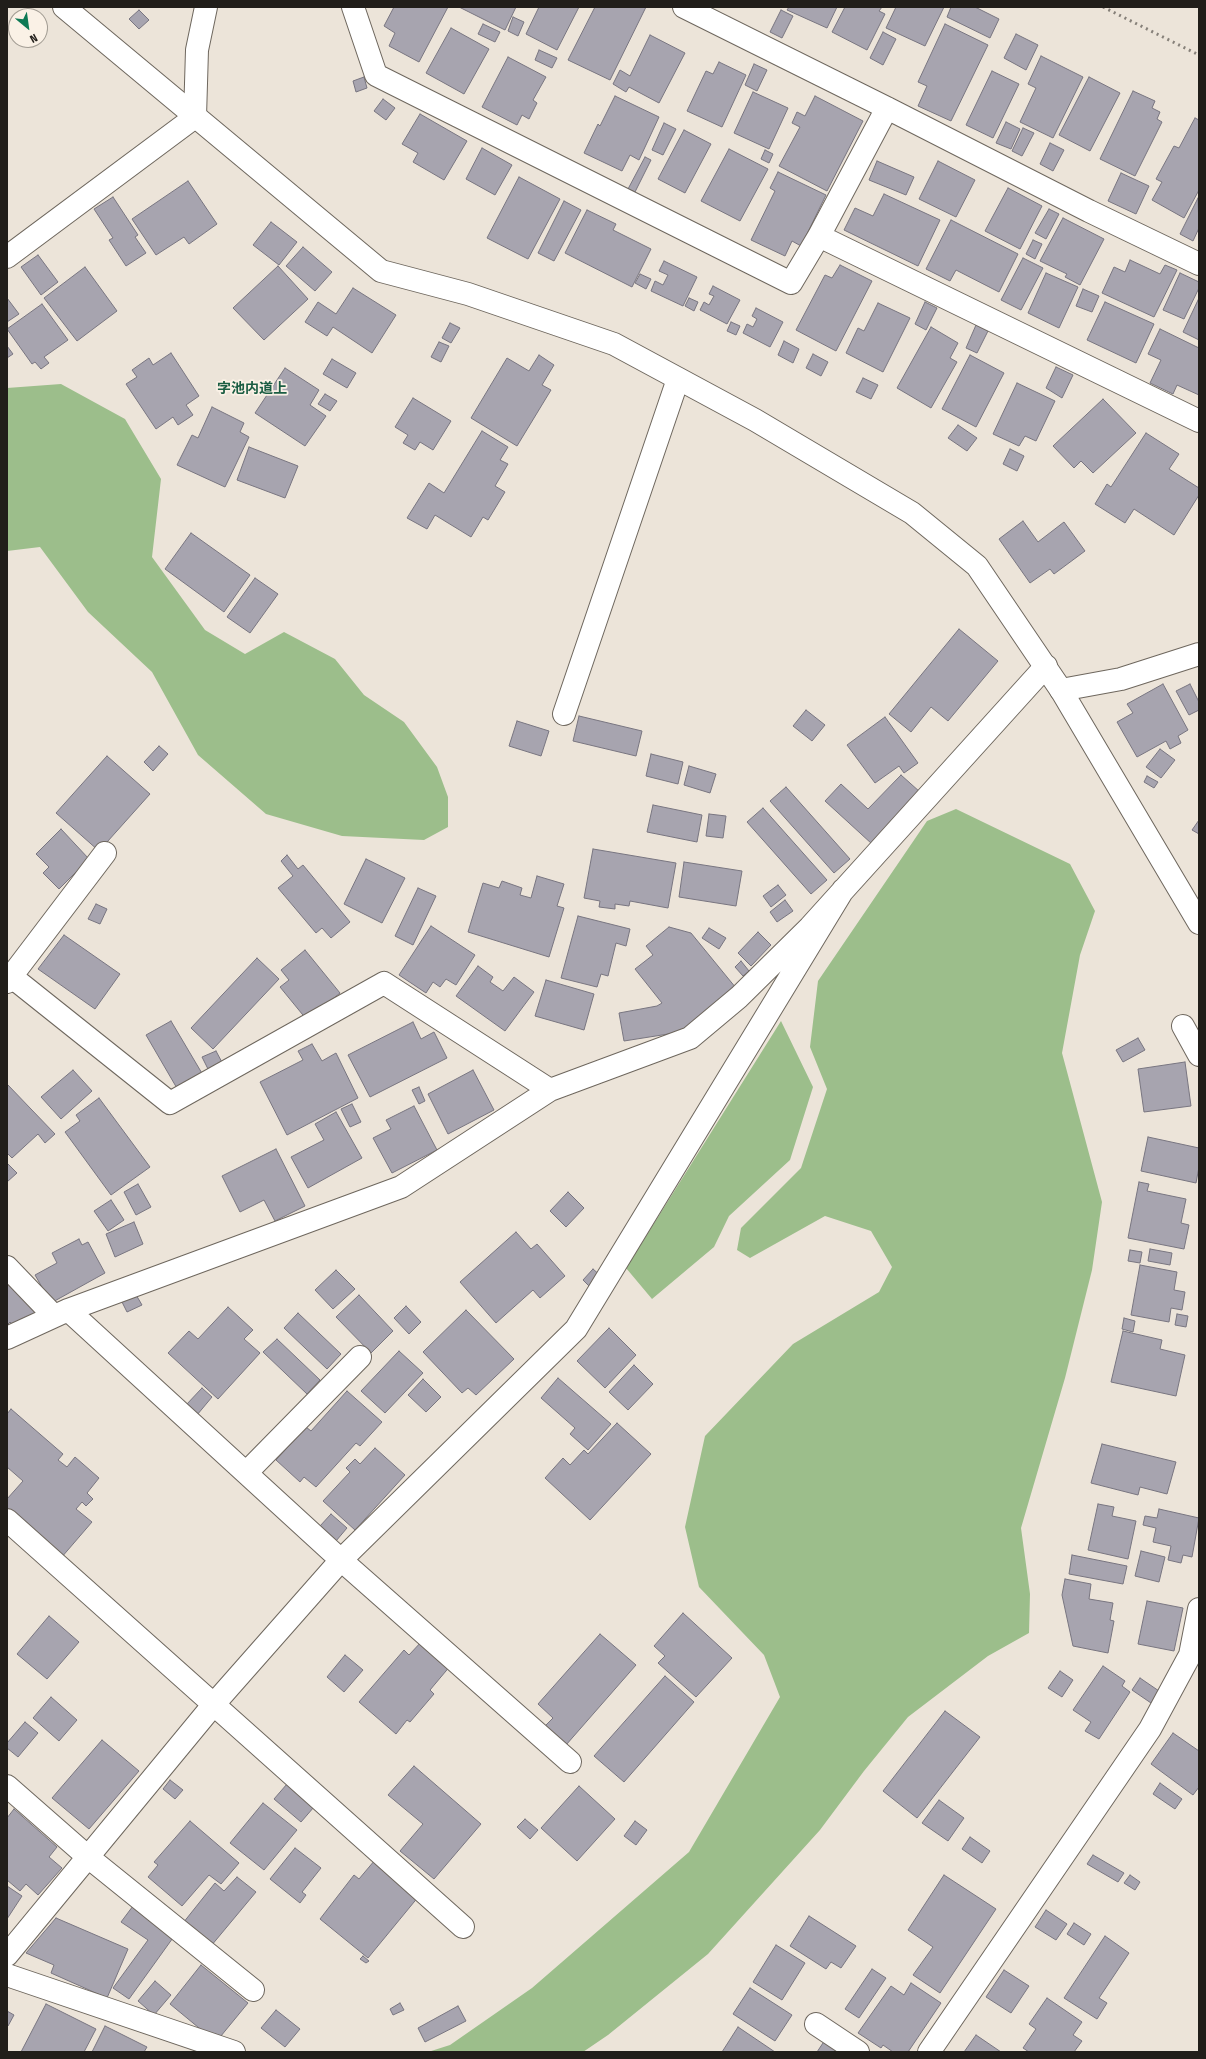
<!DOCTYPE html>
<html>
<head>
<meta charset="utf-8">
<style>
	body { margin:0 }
	#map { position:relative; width:1206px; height:2059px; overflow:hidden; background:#ece4d9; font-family:"Fira Sans Condensed",sans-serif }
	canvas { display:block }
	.frame { position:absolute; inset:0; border:8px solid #211e1a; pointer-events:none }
	.north { position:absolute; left:8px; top:8px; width:40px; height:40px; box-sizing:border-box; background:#faf1e6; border:1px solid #a39d94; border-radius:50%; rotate:151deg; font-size:11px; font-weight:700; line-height:16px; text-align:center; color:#211e1a }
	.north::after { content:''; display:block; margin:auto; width:14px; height:18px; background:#0e7a55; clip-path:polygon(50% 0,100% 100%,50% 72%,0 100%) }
</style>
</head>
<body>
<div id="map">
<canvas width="1206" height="2059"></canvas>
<div class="frame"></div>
<div class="north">N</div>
</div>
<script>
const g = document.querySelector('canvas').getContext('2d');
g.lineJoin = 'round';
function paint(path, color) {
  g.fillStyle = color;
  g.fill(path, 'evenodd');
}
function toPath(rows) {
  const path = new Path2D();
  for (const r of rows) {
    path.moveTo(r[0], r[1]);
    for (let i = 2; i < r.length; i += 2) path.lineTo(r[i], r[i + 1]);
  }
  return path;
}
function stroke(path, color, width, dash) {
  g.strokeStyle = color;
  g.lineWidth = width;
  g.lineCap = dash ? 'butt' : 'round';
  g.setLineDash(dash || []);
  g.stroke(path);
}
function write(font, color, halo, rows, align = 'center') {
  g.font = font + ' "Fira Sans Condensed","Noto Sans JP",sans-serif';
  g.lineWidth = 3.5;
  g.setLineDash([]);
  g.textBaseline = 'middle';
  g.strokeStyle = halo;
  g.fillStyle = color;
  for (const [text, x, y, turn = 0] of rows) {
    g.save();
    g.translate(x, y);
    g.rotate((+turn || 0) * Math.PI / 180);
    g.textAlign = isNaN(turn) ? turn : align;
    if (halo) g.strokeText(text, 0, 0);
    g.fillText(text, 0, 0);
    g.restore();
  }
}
paint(toPath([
	[61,384,125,419,161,479,152,557,205,630,245,654,284,632,335,659,364,695,404,722,437,767,448,797,448,827,424,840,342,836,266,814,198,755,152,672,88,612,40,547,7,551,7,388],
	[956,809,1070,864,1095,911,1080,955,1062,1053,1102,1202,1092,1270,1065,1378,1021,1528,1030,1594,1029,1633,988,1656,908,1717,864,1771,820,1830,708,1954,608,2035,583,2052,428,2052,450,2045,532,1988,689,1852,780,1697,764,1655,699,1587,685,1527,705,1436,793,1344,879,1292,892,1267,871,1231,825,1216,750,1258,737,1250,741,1228,801,1168,827,1089,810,1047,818,981,927,821],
	[781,1021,813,1087,790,1160,729,1216,714,1247,652,1299,626,1268]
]), '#9cbe8b');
const building = toPath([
	[394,7,448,7,419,62,389,46,395,33,384,26,394,7],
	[459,7,516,7,505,30,459,7],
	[539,7,579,7,557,50,526,34,539,7],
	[595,7,646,7,610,80,568,60,595,7],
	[789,7,837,7,827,28,787,10,789,7],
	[845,7,882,7,879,11,885,14,867,50,832,32,845,7],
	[896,7,944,7,925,46,886,28,896,7],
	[951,7,975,7,999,19,990,38,947,17,951,7],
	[139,10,149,20,139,29,129,19,139,10],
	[781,10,793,16,782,38,770,32,781,10],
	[513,17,524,22,518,36,508,31,513,17],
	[483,24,500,32,495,42,478,34,483,24],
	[945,24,988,45,951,121,918,106,927,86,918,82,945,24],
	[451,28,489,49,464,94,426,73,451,28],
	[883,32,896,39,883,65,870,58,883,32],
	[1016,34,1038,45,1026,70,1004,58,1016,34],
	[650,35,685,53,659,103,629,87,626,92,613,84,620,70,630,76,650,35],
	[539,50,557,58,552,68,535,60,539,50],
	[1041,56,1083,77,1053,138,1020,122,1036,88,1028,84,1041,56],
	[508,57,546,77,533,100,537,103,529,119,522,115,517,125,482,107,508,57],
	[719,62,746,75,722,127,687,111,706,71,713,74,719,62],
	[754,64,767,70,757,91,745,85,754,64],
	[992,71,1019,84,993,138,966,125,992,71],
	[364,77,367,88,356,92,353,81,364,77],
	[1089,77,1120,93,1090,151,1059,135,1089,77],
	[1133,91,1155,101,1152,108,1160,112,1157,119,1162,122,1135,176,1100,159,1133,91],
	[753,92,788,108,769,149,734,133,753,92],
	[615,96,659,117,639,160,630,155,622,171,584,153,598,124,600,126,615,96],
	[815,96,863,121,827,191,779,166,800,127,792,123,797,112,805,116,815,96],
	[383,99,395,108,386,120,374,111,383,99],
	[420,114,467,141,444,180,413,162,418,153,402,144,420,114],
	[1195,118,1199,120,1199,190,1184,218,1152,200,1162,182,1156,179,1174,146,1179,148,1195,118],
	[1006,122,1020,129,1011,149,996,143,1006,122],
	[664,123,676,129,663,155,652,150,664,123],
	[1023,128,1034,133,1022,156,1012,151,1023,128],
	[684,130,711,144,685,193,658,179,684,130],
	[1050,143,1064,150,1053,171,1040,164,1050,143],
	[482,148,512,165,495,195,466,179,482,148],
	[729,149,768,169,740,221,701,201,729,149],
	[765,150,773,154,769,163,761,159,765,150],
	[645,157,651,160,635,192,628,189,645,157],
	[877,161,914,177,906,195,869,180,877,161],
	[938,161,975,180,956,217,919,199,938,161],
	[778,172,826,195,801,246,792,241,785,256,751,240,775,191,770,188,778,172],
	[1121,173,1149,186,1136,214,1108,201,1121,173],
	[519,177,560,199,528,259,487,238,519,177],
	[188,181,217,224,189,244,184,237,156,255,132,219,188,181],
	[1008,188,1042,206,1020,249,985,231,1008,188],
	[884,194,940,220,918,266,844,230,855,208,873,216,884,194],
	[113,197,138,235,135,237,146,253,126,266,109,240,113,238,94,209,113,197],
	[1198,198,1199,228,1193,241,1180,234,1198,198],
	[564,201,581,210,554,261,538,253,564,201],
	[1049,209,1059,214,1046,239,1035,233,1049,209],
	[587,210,616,224,613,230,651,249,632,287,565,253,587,210],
	[1063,218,1104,239,1080,285,1065,277,1067,274,1040,261,1063,218],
	[951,220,1018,254,999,292,956,270,950,281,926,269,951,220],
	[271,222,297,242,279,265,253,245,271,222],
	[1033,240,1042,244,1035,259,1026,254,1033,240],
	[303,247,332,272,315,291,286,266,303,247],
	[38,255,58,282,41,295,21,267,38,255],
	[1023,258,1043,268,1021,310,1001,300,1023,258],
	[1130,260,1160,274,1165,265,1177,270,1154,317,1102,293,1114,267,1125,272,1130,260],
	[664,261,697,277,683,306,651,291,655,281,663,285,668,275,659,271,664,261],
	[840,265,872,281,836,351,796,330,825,275,832,278,840,265],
	[278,266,308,299,264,340,233,308,278,266],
	[85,267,117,311,77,341,44,298,85,267],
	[1046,273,1078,287,1059,328,1028,313,1046,273],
	[1180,273,1199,282,1199,288,1184,319,1163,310,1180,273],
	[640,274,651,279,646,289,635,283,640,274],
	[713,286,740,300,727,324,700,310,704,302,709,305,714,296,709,294,713,286],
	[353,288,396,315,372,353,333,327,327,336,305,322,318,302,336,314,353,288],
	[1083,289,1099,296,1092,312,1076,306,1083,289],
	[7,298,19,314,7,322,7,298],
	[689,298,698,302,694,311,685,306,689,298],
	[1199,298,1199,340,1183,332,1199,298],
	[925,302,937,308,926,330,915,324,925,302],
	[1105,302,1154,324,1136,363,1087,340,1105,302],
	[878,303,910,318,883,372,846,353,858,328,864,331,878,303],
	[42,304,68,340,44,357,49,363,41,369,35,362,32,364,7,329,42,304],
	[756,308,783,322,770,347,743,333,747,324,753,327,757,319,752,316,756,308],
	[731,322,740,326,736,335,727,331,731,322],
	[450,323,460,328,451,343,442,338,450,323],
	[976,325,988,331,977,353,966,348,976,325],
	[931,327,958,343,950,358,957,362,931,408,897,388,931,327],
	[1160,329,1199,348,1199,395,1177,385,1173,394,1150,383,1161,360,1148,354,1160,329],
	[784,341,799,349,793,363,778,355,784,341],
	[439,342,449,346,441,362,431,357,439,342],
	[7,346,13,354,7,358,7,346],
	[171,353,199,396,186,405,193,415,178,425,173,417,156,429,126,384,137,377,132,370,149,358,153,365,171,353],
	[813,354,828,362,821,376,806,368,813,354],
	[539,355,554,365,542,385,551,390,517,446,471,418,507,358,529,371,539,355],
	[970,355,1004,373,976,427,942,409,970,355],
	[332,359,356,373,347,388,323,374,332,359],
	[1056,367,1073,375,1062,398,1046,388,1056,367],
	[285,368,319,390,310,405,326,416,305,446,255,413,285,368],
	[863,378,878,385,871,399,856,392,863,378],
	[1017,383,1055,401,1036,441,1025,436,1019,446,993,434,1017,383],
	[325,394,337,401,330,411,318,404,325,394],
	[413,398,451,421,433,450,420,442,415,450,403,443,408,435,395,427,413,398],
	[1103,399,1136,433,1093,473,1081,461,1074,468,1053,446,1103,399],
	[212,407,244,423,240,432,249,437,225,487,177,465,192,435,198,438,212,407],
	[958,425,977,438,967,451,948,438,958,425],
	[482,431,508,447,500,460,508,464,495,486,505,492,488,520,483,517,471,537,435,515,427,529,407,518,429,483,444,493,482,431],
	[1146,433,1179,454,1169,469,1199,488,1199,495,1174,535,1134,509,1125,523,1095,504,1107,484,1111,487,1146,433],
	[249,447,298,466,285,498,237,480,249,447],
	[1010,449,1024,456,1017,471,1003,464,1010,449],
	[1023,521,1038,542,1064,522,1085,551,1054,574,1050,569,1030,583,999,539,1023,521],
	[191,533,250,575,224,612,165,569,191,533],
	[255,578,278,594,250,633,227,617,255,578],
	[959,629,998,661,948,721,931,707,911,732,889,714,959,629],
	[1163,684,1188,730,1178,736,1181,743,1170,749,1166,741,1137,757,1117,722,1133,713,1127,704,1163,684],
	[1190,684,1199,702,1199,710,1189,715,1176,691,1190,684],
	[806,710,825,725,812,741,793,726,806,710],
	[579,716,642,731,636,756,573,741,579,716],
	[885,717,918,763,904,773,899,766,875,783,847,745,885,717],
	[517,721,549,731,541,756,509,746,517,721],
	[159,746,168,754,153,771,144,762,159,746],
	[1160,749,1175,760,1161,778,1146,767,1160,749],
	[651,754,683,762,678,784,646,776,651,754],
	[107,756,150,794,99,851,56,813,107,756],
	[689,766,716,774,710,793,684,785,689,766],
	[901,775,920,792,872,844,825,801,841,784,868,809,901,775],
	[1147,776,1158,782,1154,788,1144,782,1147,776],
	[786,787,850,859,834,873,770,801,786,787],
	[653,805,702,815,697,842,647,832,653,805],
	[763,808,827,880,811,894,747,822,763,808],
	[709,814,726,816,723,838,706,836,709,814],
	[1199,820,1199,834,1192,830,1199,820],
	[61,829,89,859,59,889,43,873,49,867,36,854,61,829],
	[593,849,676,863,668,908,630,901,629,906,615,904,615,909,599,907,600,901,584,898,593,849],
	[287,855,298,869,303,865,350,922,331,938,322,928,316,933,278,888,293,876,281,861,287,855],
	[366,859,405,878,382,923,344,904,366,859],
	[684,862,742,871,736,906,679,897,684,862],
	[537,876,564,884,557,906,564,908,549,957,468,932,483,883,499,888,502,881,522,888,520,895,531,898,537,876],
	[778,885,786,895,771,907,763,896,778,885],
	[418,888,436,896,413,945,395,936,418,888],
	[785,900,793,911,777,922,770,912,785,900],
	[96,904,107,909,100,924,88,919,96,904],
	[578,916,630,929,626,946,616,943,608,976,601,974,597,987,561,978,578,916],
	[431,926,475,955,456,985,446,979,440,987,433,982,426,993,399,975,431,926],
	[669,927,691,933,736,988,681,1032,624,1041,619,1013,657,1006,662,1003,635,969,653,955,646,946,669,927],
	[709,928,726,938,719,949,702,938,709,928],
	[758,932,771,945,751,966,738,953,758,932],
	[64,935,120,974,95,1009,38,969,64,935],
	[305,950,340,993,307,1020,280,987,289,980,281,970,305,950],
	[257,958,279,979,213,1049,191,1028,257,958],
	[741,961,749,971,743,976,735,967,741,961],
	[478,966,493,977,490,982,503,991,514,977,534,992,505,1031,456,996,478,966],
	[546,980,594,994,584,1030,535,1016,546,980],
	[171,1021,203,1075,178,1090,146,1035,171,1021],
	[413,1022,421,1039,434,1032,447,1058,370,1097,348,1055,413,1022],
	[1138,1038,1145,1050,1123,1062,1116,1050,1138,1038],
	[312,1044,322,1061,336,1053,358,1098,287,1135,260,1082,303,1060,298,1051,312,1044],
	[216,1051,224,1066,210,1073,202,1057,216,1051],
	[1185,1062,1191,1106,1144,1112,1138,1069,1185,1062],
	[73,1070,92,1091,61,1119,41,1097,73,1070],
	[473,1070,494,1110,448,1134,428,1094,473,1070],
	[7,1084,55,1134,45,1143,38,1134,12,1158,7,1153,7,1084],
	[419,1087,425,1101,419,1104,412,1090,419,1087],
	[99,1098,150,1167,111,1195,65,1132,80,1121,76,1115,99,1098],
	[352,1104,361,1122,350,1127,341,1109,352,1104],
	[414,1106,437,1150,392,1173,373,1138,391,1129,386,1120,414,1106],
	[336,1112,362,1158,308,1188,291,1157,324,1140,315,1124,336,1112],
	[1148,1137,1199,1148,1199,1167,1196,1183,1141,1171,1148,1137],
	[276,1149,305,1206,275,1221,264,1200,240,1212,222,1176,276,1149],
	[7,1163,17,1173,7,1182,7,1163],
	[1139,1182,1149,1184,1147,1191,1186,1199,1181,1223,1189,1225,1184,1249,1128,1238,1139,1182],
	[138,1184,151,1207,136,1215,124,1192,138,1184],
	[568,1192,584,1208,566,1227,550,1211,568,1192],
	[111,1200,124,1220,108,1231,94,1211,111,1200],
	[134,1222,143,1244,115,1257,106,1234,134,1222],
	[516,1232,531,1249,537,1244,565,1276,540,1298,533,1290,496,1323,460,1282,516,1232],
	[79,1239,82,1245,88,1242,105,1273,51,1303,35,1275,57,1263,52,1253,79,1239],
	[1150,1249,1172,1253,1170,1265,1148,1261,1150,1249],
	[1130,1250,1142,1252,1140,1263,1128,1261,1130,1250],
	[1140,1265,1177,1272,1174,1290,1185,1292,1182,1310,1171,1308,1169,1322,1131,1315,1140,1265],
	[593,1269,601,1276,590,1287,583,1280,593,1269],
	[336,1270,355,1289,333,1309,315,1290,336,1270],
	[7,1283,39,1314,15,1327,10,1322,7,1325,7,1283],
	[135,1293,142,1305,127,1312,121,1300,135,1293],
	[359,1295,393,1331,371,1353,336,1317,359,1295],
	[406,1306,421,1322,409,1334,394,1318,406,1306],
	[228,1307,253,1330,244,1339,260,1353,218,1399,168,1353,189,1331,198,1339,228,1307],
	[466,1310,514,1359,476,1395,468,1388,462,1393,423,1352,466,1310],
	[298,1313,341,1354,327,1369,284,1328,298,1313],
	[1177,1314,1188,1316,1186,1327,1175,1325,1177,1314],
	[1124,1318,1135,1321,1133,1332,1122,1329,1124,1318],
	[609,1328,636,1355,605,1388,577,1361,609,1328],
	[1123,1331,1162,1340,1160,1349,1185,1355,1176,1396,1111,1382,1123,1331],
	[277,1339,320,1380,307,1394,263,1352,277,1339],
	[399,1351,423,1373,385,1413,361,1391,399,1351],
	[634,1365,653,1384,628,1410,609,1392,634,1365],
	[558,1378,611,1424,588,1450,570,1434,575,1428,541,1398,558,1378],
	[423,1379,441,1397,426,1412,408,1395,423,1379],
	[202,1388,212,1397,197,1415,186,1405,202,1388],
	[347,1391,382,1422,360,1446,356,1443,316,1487,304,1477,300,1482,276,1460,306,1427,311,1431,347,1391],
	[11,1409,63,1454,58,1460,67,1467,75,1457,99,1478,87,1493,93,1499,86,1506,82,1502,76,1509,92,1522,61,1558,7,1510,7,1499,23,1481,7,1467,7,1414,11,1409],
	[617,1423,651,1454,590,1520,545,1478,563,1458,570,1465,584,1450,588,1454,617,1423],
	[1102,1444,1176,1462,1167,1494,1140,1487,1138,1495,1091,1483,1102,1444],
	[375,1448,405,1475,355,1530,323,1501,350,1472,346,1468,355,1459,360,1464,375,1448],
	[1098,1504,1114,1507,1112,1516,1136,1521,1128,1559,1088,1550,1098,1504],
	[1159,1509,1199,1518,1192,1557,1183,1555,1181,1563,1168,1560,1171,1546,1153,1542,1156,1528,1143,1525,1145,1516,1157,1518,1159,1509],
	[331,1514,347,1528,336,1541,320,1526,331,1514],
	[1141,1551,1165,1557,1159,1582,1135,1576,1141,1551],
	[1072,1555,1127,1566,1123,1584,1069,1574,1072,1555],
	[1065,1579,1091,1584,1089,1599,1113,1603,1110,1620,1114,1621,1108,1653,1073,1646,1062,1595,1065,1579],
	[1147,1601,1183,1608,1174,1651,1138,1644,1147,1601],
	[683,1613,732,1658,696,1697,658,1663,665,1656,654,1646,683,1613],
	[49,1616,79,1642,47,1679,17,1654,49,1616],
	[600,1634,636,1665,566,1745,545,1726,553,1718,538,1704,600,1634],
	[423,1640,451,1665,430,1690,434,1694,410,1722,407,1720,396,1734,359,1702,404,1650,409,1655,423,1640],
	[345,1655,363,1670,344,1692,327,1677,345,1655],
	[1103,1666,1125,1681,1122,1686,1130,1692,1099,1739,1085,1731,1091,1722,1073,1710,1103,1666],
	[1060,1671,1073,1680,1062,1697,1048,1688,1060,1671],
	[665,1676,694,1702,624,1782,594,1756,665,1676],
	[1140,1678,1159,1691,1151,1703,1132,1690,1140,1678],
	[51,1697,77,1720,59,1741,33,1718,51,1697],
	[945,1711,980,1737,917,1818,883,1791,945,1711],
	[25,1722,38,1733,18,1757,7,1748,7,1743,25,1722],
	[1173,1733,1199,1751,1199,1787,1193,1795,1151,1764,1173,1733],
	[102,1740,139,1771,89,1829,52,1798,102,1740],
	[414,1766,481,1824,434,1879,400,1851,423,1824,388,1795,414,1766],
	[170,1780,183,1790,175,1799,163,1789,170,1780],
	[1160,1783,1182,1799,1175,1809,1153,1794,1160,1783],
	[287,1784,314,1807,301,1822,274,1799,287,1784],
	[579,1786,615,1819,577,1861,541,1828,579,1786],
	[939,1800,964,1818,948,1841,922,1823,939,1800],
	[263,1803,297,1830,264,1870,230,1843,263,1803],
	[14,1809,57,1847,49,1857,62,1868,38,1895,26,1884,20,1891,7,1880,7,1818,14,1809],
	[525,1819,538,1830,530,1839,517,1827,525,1819],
	[190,1821,239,1863,221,1884,209,1875,182,1906,148,1877,158,1865,154,1862,190,1821],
	[635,1821,647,1830,636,1845,624,1836,635,1821],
	[970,1837,990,1851,982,1863,962,1849,970,1837],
	[295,1848,321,1868,302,1892,306,1895,300,1903,270,1879,295,1848],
	[1093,1855,1124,1873,1118,1882,1087,1864,1093,1855],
	[375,1860,419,1896,368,1958,320,1919,354,1875,359,1879,375,1860],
	[944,1875,996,1909,940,1993,913,1975,933,1947,908,1930,944,1875],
	[1130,1875,1140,1882,1135,1890,1124,1883,1130,1875],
	[237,1877,256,1892,211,1946,183,1923,215,1883,224,1891,237,1877],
	[7,1886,22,1896,7,1919,7,1886],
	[133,1906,175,1935,129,1999,113,1988,148,1940,121,1922,133,1906],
	[1046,1910,1067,1924,1056,1940,1035,1927,1046,1910],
	[809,1916,856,1946,841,1968,831,1962,826,1969,790,1946,809,1916],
	[56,1918,128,1949,107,1998,51,1973,54,1965,26,1953,56,1918],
	[1074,1923,1091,1934,1084,1945,1067,1934,1074,1923],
	[1105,1936,1129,1953,1099,1998,1107,2003,1097,2019,1064,1998,1105,1936],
	[776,1945,805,1963,782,2000,753,1982,776,1945],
	[363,1956,369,1961,366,1963,360,1959,363,1956],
	[201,1965,248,2003,216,2042,170,2004,201,1965],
	[872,1969,886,1978,859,2018,845,2009,872,1969],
	[1004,1970,1029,1986,1011,2013,986,1997,1004,1970],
	[155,1981,171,1995,154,2015,138,2001,155,1981],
	[911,1983,941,2003,908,2052,893,2052,883,2045,881,2048,858,2033,891,1986,904,1995,911,1983],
	[750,1988,792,2015,775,2041,733,2014,750,1988],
	[1047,1998,1082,2022,1073,2035,1082,2041,1074,2052,1029,2052,1023,2048,1036,2029,1029,2024,1047,1998],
	[400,2003,404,2010,393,2015,390,2009,400,2003],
	[46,2004,96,2029,84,2052,21,2052,46,2004],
	[458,2006,466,2021,425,2042,418,2028,458,2006],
	[276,2010,300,2029,285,2047,261,2028,276,2010],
	[7,2011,14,2015,8,2026,7,2025,7,2011],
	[105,2026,147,2047,144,2052,92,2052,105,2026],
	[738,2027,775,2052,722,2052,738,2027],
	[976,2035,1001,2052,964,2052,976,2035],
	[825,2040,843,2052,817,2052,825,2040]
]);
paint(building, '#a7a4af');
stroke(building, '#787580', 1);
const street = toPath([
	[353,7,376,75,791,283,819,236,887,108],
	[684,7,887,108,1089,211,1199,264],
	[819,236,1199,421],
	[7,257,195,117,197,50,206,7],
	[1061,690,1121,679,1199,654],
	[564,714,678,379],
	[12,977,170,1103,384,983,550,1090],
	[7,982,105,853],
	[1183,1026,1199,1055],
	[7,1267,54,1316],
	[68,1310,341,1560,570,1762],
	[7,1338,68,1310,401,1187,550,1090,690,1038,739,997,810,927,1046,666],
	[246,1473,360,1357],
	[7,1520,463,1927],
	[7,1786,88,1857,253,1990],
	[7,1955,214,1704,341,1560,576,1329,843,890],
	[7,1975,234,2052],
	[816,2024,858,2052],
	[929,2052,1150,1729,1190,1655,1199,1609]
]);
const secondary = toPath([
	[64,7,381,271,468,294,614,344,755,420,912,513,977,566,1061,690,1199,923]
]);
stroke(street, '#6e675e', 24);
stroke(secondary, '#6e675e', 24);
stroke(street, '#fff', 22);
stroke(secondary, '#fff', 22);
stroke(toPath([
	[1103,7,1199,55]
]), '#868079', 3, [2, 4]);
write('bold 14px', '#1b5d43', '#faf1e6', [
	["字池内道上",252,389]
]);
</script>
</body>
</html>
